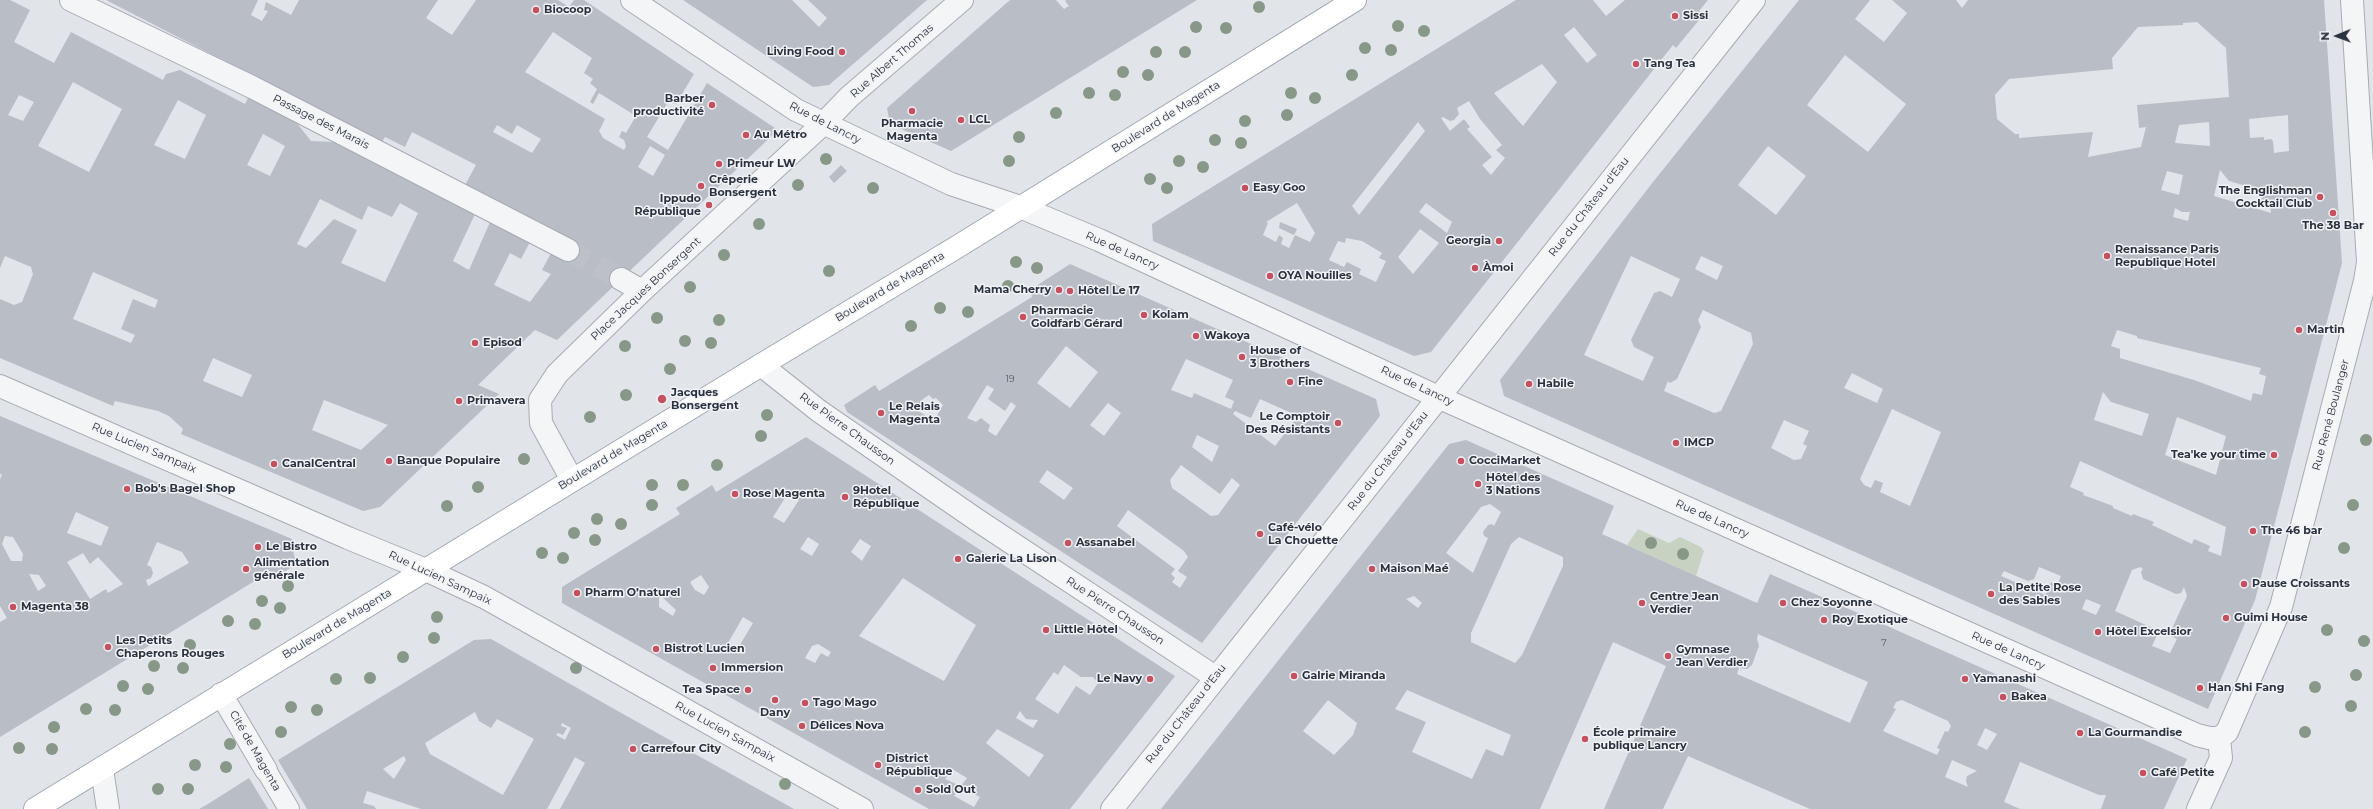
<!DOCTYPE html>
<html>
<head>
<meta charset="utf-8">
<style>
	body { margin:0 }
	#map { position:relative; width:2373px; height:809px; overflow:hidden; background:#e1e4e9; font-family:Montserrat,sans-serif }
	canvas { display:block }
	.north { position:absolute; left:2317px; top:16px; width:40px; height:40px; -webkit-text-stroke:3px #f1f3f6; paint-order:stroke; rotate:269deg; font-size:11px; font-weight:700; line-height:16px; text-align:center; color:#2b323f }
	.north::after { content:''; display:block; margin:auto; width:14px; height:18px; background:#2b323f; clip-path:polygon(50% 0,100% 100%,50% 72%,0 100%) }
</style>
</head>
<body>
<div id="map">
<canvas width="2373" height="809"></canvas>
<div class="north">N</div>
</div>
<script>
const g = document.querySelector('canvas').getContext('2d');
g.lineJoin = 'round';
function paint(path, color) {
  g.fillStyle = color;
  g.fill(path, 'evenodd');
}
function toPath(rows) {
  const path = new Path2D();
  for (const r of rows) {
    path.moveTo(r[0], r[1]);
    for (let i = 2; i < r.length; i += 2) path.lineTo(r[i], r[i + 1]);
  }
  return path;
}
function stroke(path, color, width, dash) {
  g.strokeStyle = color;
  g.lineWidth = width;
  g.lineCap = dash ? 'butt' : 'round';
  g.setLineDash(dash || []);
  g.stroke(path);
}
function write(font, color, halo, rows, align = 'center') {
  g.font = font + ' Montserrat,sans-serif';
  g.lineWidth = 3;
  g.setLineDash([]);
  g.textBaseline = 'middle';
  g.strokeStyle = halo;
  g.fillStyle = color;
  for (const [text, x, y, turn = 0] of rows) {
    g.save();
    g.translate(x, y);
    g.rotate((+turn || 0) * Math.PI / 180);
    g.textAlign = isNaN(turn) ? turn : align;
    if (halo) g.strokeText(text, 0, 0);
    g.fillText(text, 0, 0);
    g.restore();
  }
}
paint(toPath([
	[1638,529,1669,543,1680,537,1701,547,1704,551,1696,576,1627,545]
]), '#c7d2c3');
paint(toPath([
	[0,0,10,0,30,10,14,42,54,63,71,32,163,80,166,74,180,70,245,104,248,98,296,122,311,141,335,142,475,214,453,261,469,270,490,222,530,242,521,259,510,253,494,285,530,302,551,274,542,270,551,253,561,259,575,241,465,185,476,165,412,132,405,147,385,137,382,142,106,0,258,0,251,15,262,21,268,11,264,10,266,2,291,15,299,0,438,0,426,18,452,35,476,0,558,0,569,7,574,0,584,0,694,74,676,104,668,102,647,137,668,150,707,83,778,130,557,340,535,330,478,385,499,394,380,507,363,511,181,434,183,429,169,416,158,411,115,401,113,406,0,358,0,299,14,305,22,302,33,274,31,267,5,256,0,268],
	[553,32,592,58,584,73,593,79,590,83,597,89,590,102,593,104,599,93,636,116,626,133,622,131,619,137,624,140,626,146,624,150,603,138,599,131,605,119,525,72],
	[73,82,122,109,89,172,38,146],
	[19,95,34,102,23,121,8,115],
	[178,100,206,115,185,159,154,145],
	[497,125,512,134,517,125,541,139,532,153,493,132],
	[263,134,285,146,270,176,247,165],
	[650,146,665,155,653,176,638,167],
	[320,199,362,220,368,206,392,217,400,203,418,213,385,282,341,263,357,230,334,219,306,248,297,244],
	[93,272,158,300,155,308,133,299,121,329,135,335,131,343,73,319],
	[213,358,252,375,242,397,203,381],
	[324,400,388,425,361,450,312,430],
	[683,0,792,0,819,27,827,18,808,0,927,0,829,85,813,87],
	[1010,0,1056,0,1064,9,1069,6,1065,1,1066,0,1197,0,951,151,890,124,887,108],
	[1516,0,1593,0,1606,16,1625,0,1708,0,1699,11,1704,14,1676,48,1673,45,1431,352,1414,356,1153,241,1152,224],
	[1574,27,1597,55,1587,63,1564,35],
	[1542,64,1557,82,1523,126,1494,93],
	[1469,101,1480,119,1502,145,1496,150,1505,158,1491,175,1482,165,1492,157,1467,129,1470,127,1464,119,1450,131,1441,118,1443,117,1450,121,1454,120,1459,114,1457,108],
	[1418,122,1425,131,1359,215,1352,206],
	[1297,203,1315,233,1310,242,1295,235,1289,248,1281,244,1283,238,1279,235,1276,242,1263,235,1268,223,1266,222],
	[1426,203,1452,222,1447,233,1419,212],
	[1420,229,1439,243,1413,274,1398,257],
	[1346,238,1362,241,1382,253,1379,258,1386,261,1376,282,1359,274,1361,269,1347,262,1344,267,1329,260,1338,241,1345,243],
	[1799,0,1870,0,1855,19,1884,42,1907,13,1892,0,1956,0,1962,8,1968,0,2324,0,2342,263,2255,600,2208,709,1504,396,1500,380,1653,182],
	[2197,22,2226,48,2229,97,2137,105,2139,128,2146,127,2141,147,2088,157,2093,132,2019,138,2019,134,2015,134,1997,119,1995,95,2009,79,2113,69,2112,58,2138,27,2183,25,2183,23],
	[1845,55,1906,104,1868,152,1807,105],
	[2288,115,2289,151,2274,153,2273,141,2271,139,2264,140,2264,137,2250,138,2249,119],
	[2209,122,2210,146,2175,143,2179,125],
	[1768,146,1806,176,1776,215,1738,185],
	[2220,170,2229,181,2263,191,2261,200,2270,202,2271,213,2214,196],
	[2167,171,2183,175,2179,195,2161,190],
	[2175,208,2182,212,2190,212,2188,221,2173,217],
	[1631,256,1680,279,1672,297,1660,291,1654,293,1631,340,1634,347,1654,357,1643,381,1584,355],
	[1701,256,1723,266,1717,280,1695,269],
	[1703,310,1751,333,1753,344,1721,411,1714,413,1664,391,1668,381,1670,383,1677,379,1701,327,1698,320],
	[2117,330,2137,336,2137,338,2261,368,2259,374,2266,376,2262,395,2253,393,2251,401,2194,380,2120,358,2120,349,2111,346],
	[1852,373,1883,389,1877,403,1844,388],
	[2103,392,2111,402,2149,414,2142,436,2094,420],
	[1892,409,1941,432,1910,506,1880,492,1883,483,1875,480,1871,488,1864,485,1860,479],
	[2177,417,2226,436,2216,475,2165,455],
	[1784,420,1809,431,1803,444,1807,446,1801,459,1794,460,1771,448],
	[2080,461,2226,527,2221,556,2208,551,2210,546,2194,539,2192,544,2152,525,2154,522,2133,514,2132,516,2113,508,2113,506,2083,495,2084,493,2070,487],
	[2039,567,2061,576,2057,585,2051,582,2045,595,2001,576,2004,571,2028,581,2034,579],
	[2140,567,2143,569,2141,572,2143,579,2176,594,2181,593,2184,587,2187,596,2169,635,2177,639,2170,653,2152,646,2159,631,2115,611,2132,570],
	[2086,599,2101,605,2096,615,2082,609],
	[841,165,847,171,834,183,829,177],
	[1280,222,1297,229,1294,235,1279,228],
	[1070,264,1376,399,1380,416,1202,643,847,412,844,405,875,385,879,391,1032,297,1030,290],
	[1066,346,1098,372,1070,408,1037,383],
	[1186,359,1233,380,1225,397,1234,401,1231,409,1194,393,1192,398,1171,390],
	[987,385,994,389,988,399,1005,411,1011,402,1016,406,996,436,988,431,990,425,981,418,976,422,967,418],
	[929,395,933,399,936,398,943,405,934,421,917,410,923,399],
	[1260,399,1298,416,1275,446,1233,414,1235,411,1251,418],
	[1108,403,1121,413,1104,436,1090,425],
	[1197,435,1219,446,1212,462,1192,447],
	[1181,465,1220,494,1232,478,1240,485,1218,515,1211,516,1172,488,1170,480],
	[1047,470,1073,488,1064,500,1039,482],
	[1128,510,1184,551,1188,557,1178,571,1187,577,1180,588,1172,582,1175,578,1171,574,1175,569,1117,526],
	[0,416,292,539,294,556,298,563,270,581,266,574,0,737,0,622,7,618,0,606,0,480,2,474,0,474],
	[76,512,109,527,101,546,67,533],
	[5,536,13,537,23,554,22,561,11,561,2,544],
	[157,542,182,552,189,563,148,586,146,580,151,578,153,573,151,567,147,565],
	[83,553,90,564,98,557,123,584,108,593,106,589,90,599,67,562],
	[29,574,39,575,46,586,38,591],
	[806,437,1175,676,1070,809,929,809,562,603,562,587,680,514,676,508,712,485,716,492],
	[788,493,799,500,784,523,773,517],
	[808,537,819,544,812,556,800,549],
	[860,539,871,546,862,561,851,552],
	[701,575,709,587,704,595,695,590,690,582],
	[903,578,976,625,944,681,859,636],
	[661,596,676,610,673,616,659,607,659,598],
	[743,617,753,623,738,648,728,643],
	[818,644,831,652,828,657,821,653,815,663,805,658,812,646],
	[1064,665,1081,677,1093,677,1098,683,1090,695,1076,686,1058,714,1035,699,1054,672,1058,675],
	[1020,711,1026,719,1038,720,1033,728,1016,718],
	[997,729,1044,755,1029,777,986,743],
	[952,769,967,778,960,787,980,797,974,807,954,796,960,786,945,779],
	[1466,440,1614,506,1602,534,1757,603,1770,574,2187,759,2164,809,2101,809,2106,795,2099,795,2020,762,2004,802,2020,809,1810,809,1688,756,1663,809,1604,809,1666,666,1613,642,1540,809,1161,809,1449,444],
	[1490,504,1501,512,1494,526,1492,524,1488,525,1483,532,1484,536,1488,538,1473,573,1446,553,1481,507],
	[1519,537,1563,557,1563,566,1522,655,1515,663,1471,642,1471,633,1511,544],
	[1414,596,1422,603,1418,608,1406,599],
	[1758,634,1868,682,1850,723,1737,674,1739,668,1747,669,1752,665,1759,646,1757,639],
	[1407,690,1511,735,1503,756,1486,749,1472,779,1412,752,1426,722,1395,709],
	[1328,700,1357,723,1353,735,1334,755,1303,731],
	[1902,700,1948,721,1951,726,1948,732,1945,731,1937,748,1940,749,1937,755,1883,731,1896,709,1893,708,1896,702],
	[1985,728,1997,734,1987,750,1977,745],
	[1952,760,1977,771,1967,776,1966,781,1968,787,1945,777],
	[491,639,623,714,794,809,560,809,585,763,575,757,547,809,421,809,367,791,363,803,374,806,376,809,307,809,278,760,474,640],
	[475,712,479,721,491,728,497,719,534,739,503,795,430,754,425,743],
	[562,723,571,728,565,740,556,735,558,733,563,735,567,728,561,726],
	[404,756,406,760,394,779,383,769],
	[249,778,268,809,199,809,208,804]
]), '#b9bdc5');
stroke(toPath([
	[568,250,621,279]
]), '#bdc0c7', 22, [22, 11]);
const lane = toPath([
	[266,770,289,809]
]);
const street = toPath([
	[71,0,252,87,568,250],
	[632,0,796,110,951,184,1020,207,1099,240,1438,397,2197,735,2209,738,2219,738],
	[621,279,642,291],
	[761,365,819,411,977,520,1215,677],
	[0,386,348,538,426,570,484,597,862,809],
	[572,480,541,423,540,400,557,374,642,291,824,123,849,97,962,0],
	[221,694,266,770],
	[2219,738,2227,732,2281,607,2365,281,2368,262,2352,0],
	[102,769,108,809],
	[1112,809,1754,0],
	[2198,809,2221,758,2219,738]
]);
const primary = toPath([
	[35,809,761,365,957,247,1355,0]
]);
stroke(lane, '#a7abb3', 22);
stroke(street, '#a7abb3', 24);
stroke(primary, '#a1a8b3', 24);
stroke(lane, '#f4f5f7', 20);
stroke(street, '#f4f5f7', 22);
stroke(primary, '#fff', 22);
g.fillStyle = '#889888';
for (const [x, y] of [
	[1259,7],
	[1398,26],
	[1196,27],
	[1226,28],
	[1424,31],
	[1365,48],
	[1391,50],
	[1156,52],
	[1185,52],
	[1123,72],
	[1148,75],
	[1352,75],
	[1089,93],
	[1291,93],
	[1115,95],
	[1315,98],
	[1056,113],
	[1287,115],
	[1245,121],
	[1019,137],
	[1215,140],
	[1241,143],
	[826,159],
	[1009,161],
	[1179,161],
	[1203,167],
	[1150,179],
	[798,185],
	[873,188],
	[1167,188],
	[759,224],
	[724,255],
	[1016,262],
	[1037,268],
	[829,271],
	[1008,286],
	[690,287],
	[940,308],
	[968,312],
	[657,318],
	[719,320],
	[911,326],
	[685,341],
	[711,343],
	[625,346],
	[670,369],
	[626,395],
	[767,415],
	[590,417],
	[761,436],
	[2366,440],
	[524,459],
	[717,465],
	[652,485],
	[683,485],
	[478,487],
	[652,505],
	[2353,505],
	[447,506],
	[597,519],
	[621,524],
	[574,533],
	[595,540],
	[1651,543],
	[2344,548],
	[542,553],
	[1683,554],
	[563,558],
	[288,586],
	[262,601],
	[280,608],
	[437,617],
	[228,621],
	[255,624],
	[2327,630],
	[434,638],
	[2364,641],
	[190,645],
	[403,657],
	[154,666],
	[183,668],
	[576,668],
	[2356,675],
	[370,678],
	[336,679],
	[123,686],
	[2315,687],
	[148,689],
	[2351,706],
	[291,707],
	[86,709],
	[115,710],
	[317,710],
	[54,727],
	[281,732],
	[2305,732],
	[230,744],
	[19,748],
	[52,749],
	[195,765],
	[226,767],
	[785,784],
	[158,789],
	[188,789]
]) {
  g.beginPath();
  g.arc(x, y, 6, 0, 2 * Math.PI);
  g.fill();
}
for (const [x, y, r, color] of [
	[536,10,4,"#c45060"],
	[1675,16,4,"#c45060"],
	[842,52,4,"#c45060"],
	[1636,64,4,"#c45060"],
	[712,105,4,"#c45060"],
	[912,111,4,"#c45060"],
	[961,120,4,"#c45060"],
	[746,135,4,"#c45060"],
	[719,164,4,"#c45060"],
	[701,186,4,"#c45060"],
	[1245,188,4,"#c45060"],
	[2320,197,4,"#c45060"],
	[709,205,4,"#c45060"],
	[2333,213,4,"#c45060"],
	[1499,241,4,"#c45060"],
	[2107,256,4,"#c45060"],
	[1475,268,4,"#c45060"],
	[1270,276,4,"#c45060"],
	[1059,290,4,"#c45060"],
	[1070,291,4,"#c45060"],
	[1144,315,4,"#c45060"],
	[1023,317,4,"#c45060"],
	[2299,330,4,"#c45060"],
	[1196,336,4,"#c45060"],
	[475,343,4,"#c45060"],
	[1242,357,4,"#c45060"],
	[1290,382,4,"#c45060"],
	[1529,384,4,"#c45060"],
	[662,399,5,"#c45060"],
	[459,401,4,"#c45060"],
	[881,413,4,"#c45060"],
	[1338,423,4,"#c45060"],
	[1676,443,4,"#c45060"],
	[2274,455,4,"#c45060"],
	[389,461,4,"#c45060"],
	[1461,461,4,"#c45060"],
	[274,464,4,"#c45060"],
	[1478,484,4,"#c45060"],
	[127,489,4,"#c45060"],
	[735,494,4,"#c45060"],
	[845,497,4,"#c45060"],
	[2253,531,4,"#c45060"],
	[1260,534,4,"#c45060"],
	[1068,543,4,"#c45060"],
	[258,547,4,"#c45060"],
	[958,559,4,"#c45060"],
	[246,569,4,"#c45060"],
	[1372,569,4,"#c45060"],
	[2244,584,4,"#c45060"],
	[577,593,4,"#c45060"],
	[1991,594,4,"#c45060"],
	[1642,603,4,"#c45060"],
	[1783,603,4,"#c45060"],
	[13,607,4,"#c45060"],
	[2226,618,4,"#c45060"],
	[1824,620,4,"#c45060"],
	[1046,630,4,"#c45060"],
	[2098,632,4,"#c45060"],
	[108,647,4,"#c45060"],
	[656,649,4,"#c45060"],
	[1668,656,4,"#c45060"],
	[713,668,4,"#c45060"],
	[1294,676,4,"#c45060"],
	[1150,679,4,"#c45060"],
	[1965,679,4,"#c45060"],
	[2200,688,4,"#c45060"],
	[748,690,4,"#c45060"],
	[2003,697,4,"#c45060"],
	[775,700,4,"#c45060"],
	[805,703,4,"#c45060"],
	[802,726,4,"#c45060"],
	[2080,733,4,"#c45060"],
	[1585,739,4,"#c45060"],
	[633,749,4,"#c45060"],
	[878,765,4,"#c45060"],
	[2143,773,4,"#c45060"],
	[918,790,4,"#c45060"]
]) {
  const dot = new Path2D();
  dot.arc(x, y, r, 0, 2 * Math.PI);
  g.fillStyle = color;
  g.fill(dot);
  stroke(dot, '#f1f3f6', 1.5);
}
write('9px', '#4e5560', null, [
	["19",1010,379],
	["7",1884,643]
]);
write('bold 11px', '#2b323f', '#f1f3f6', [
	["Biocoop",544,10],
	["Sissi",1683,16],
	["Living Food",834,52,"right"],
	["Tang Tea",1644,64],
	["Barber",704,99,"right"],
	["productivité",704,112,"right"],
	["LCL",969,120],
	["Pharmacie",912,124,"center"],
	["Magenta",912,137,"center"],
	["Au Métro",754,135],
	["Primeur LW",727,164],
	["Crêperie",709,180],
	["Bonsergent",709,193],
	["Easy Goo",1253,188],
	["The Englishman",2312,191,"right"],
	["Cocktail Club",2312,204,"right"],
	["Ippudo",701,199,"right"],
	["République",701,212,"right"],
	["The 38 Bar",2333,226,"center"],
	["Georgia",1491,241,"right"],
	["Renaissance Paris",2115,250],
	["Republique Hotel",2115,263],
	["Àmoi",1483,268],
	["OYA Nouilles",1278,276],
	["Mama Cherry",1051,290,"right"],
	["Hôtel Le 17",1078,291],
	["Pharmacie",1031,311],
	["Goldfarb Gérard",1031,324],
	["Kolam",1152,315],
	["Martin",2307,330],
	["Wakoya",1204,336],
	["Episod",483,343],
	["House of",1250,351],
	["3 Brothers",1250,364],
	["Fine",1298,382],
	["Habile",1537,384],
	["Jacques",671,393],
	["Bonsergent",671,406],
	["Primavera",467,401],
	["Le Relais",889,407],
	["Magenta",889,420],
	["Le Comptoir",1330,417,"right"],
	["Des Résistants",1330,430,"right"],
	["IMCP",1684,443],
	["Tea'ke your time",2266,455,"right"],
	["Banque Populaire",397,461],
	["CocciMarket",1469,461],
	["CanalCentral",282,464],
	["Hôtel des",1486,478],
	["3 Nations",1486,491],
	["Bob's Bagel Shop",135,489],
	["9Hotel",853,491],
	["République",853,504],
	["Rose Magenta",743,494],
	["Café-vélo",1268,528],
	["La Chouette",1268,541],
	["The 46 bar",2261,531],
	["Assanabel",1076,543],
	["Le Bistro",266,547],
	["Galerie La Lison",966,559],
	["Alimentation",254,563],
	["générale",254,576],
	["Maison Maé",1380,569],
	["Pause Croissants",2252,584],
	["La Petite Rose",1999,588],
	["des Sables",1999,601],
	["Pharm O’naturel",585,593],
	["Centre Jean",1650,597],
	["Verdier",1650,610],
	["Chez Soyonne",1791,603],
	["Magenta 38",21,607],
	["Guimi House",2234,618],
	["Roy Exotique",1832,620],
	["Little Hôtel",1054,630],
	["Hôtel Excelsior",2106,632],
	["Les Petits",116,641],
	["Chaperons Rouges",116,654],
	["Bistrot Lucien",664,649],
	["Gymnase",1676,650],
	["Jean Verdier",1676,663],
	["Immersion",721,668],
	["Galrie Miranda",1302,676],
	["Le Navy",1142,679,"right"],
	["Yamanashi",1973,679],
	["Han Shi Fang",2208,688],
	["Tea Space",740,690,"right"],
	["Bakea",2011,697],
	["Tago Mago",813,703],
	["Dany",775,713,"center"],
	["Délices Nova",810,726],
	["École primaire",1593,733],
	["publique Lancry",1593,746],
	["La Gourmandise",2088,733],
	["Carrefour City",641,749],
	["District",886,759],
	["République",886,772],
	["Café Petite",2151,773],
	["Sold Out",926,790]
], 'left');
write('11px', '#2b323f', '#f1f3f6', [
	["Rue Albert Thomas",892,61,-41],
	["Boulevard de Magenta",1166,117,-32],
	["Passage des Marais",321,122,27],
	["Rue de Lancry",825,123,27],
	["Rue du Château d'Eau",1589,207,-52],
	["Rue de Lancry",1122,251,24],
	["Boulevard de Magenta",890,287,-31],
	["Place Jacques Bonsergent",646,289,-43],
	["Rue de Lancry",1417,386,25],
	["Rue René Boulanger",2331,415,-75],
	["Rue Pierre Chausson",847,429,36],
	["Rue Lucien Sampaix",144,448,23],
	["Boulevard de Magenta",613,455,-31],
	["Rue du Château d'Eau",1388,461,-52],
	["Rue de Lancry",1712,519,24],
	["Rue Lucien Sampaix",440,578,25],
	["Rue Pierre Chausson",1115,611,33],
	["Boulevard de Magenta",337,624,-31],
	["Rue de Lancry",2008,651,24],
	["Rue du Château d'Eau",1186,714,-52],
	["Rue Lucien Sampaix",725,732,29],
	["Cité de Magenta",255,751,60]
]);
</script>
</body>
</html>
